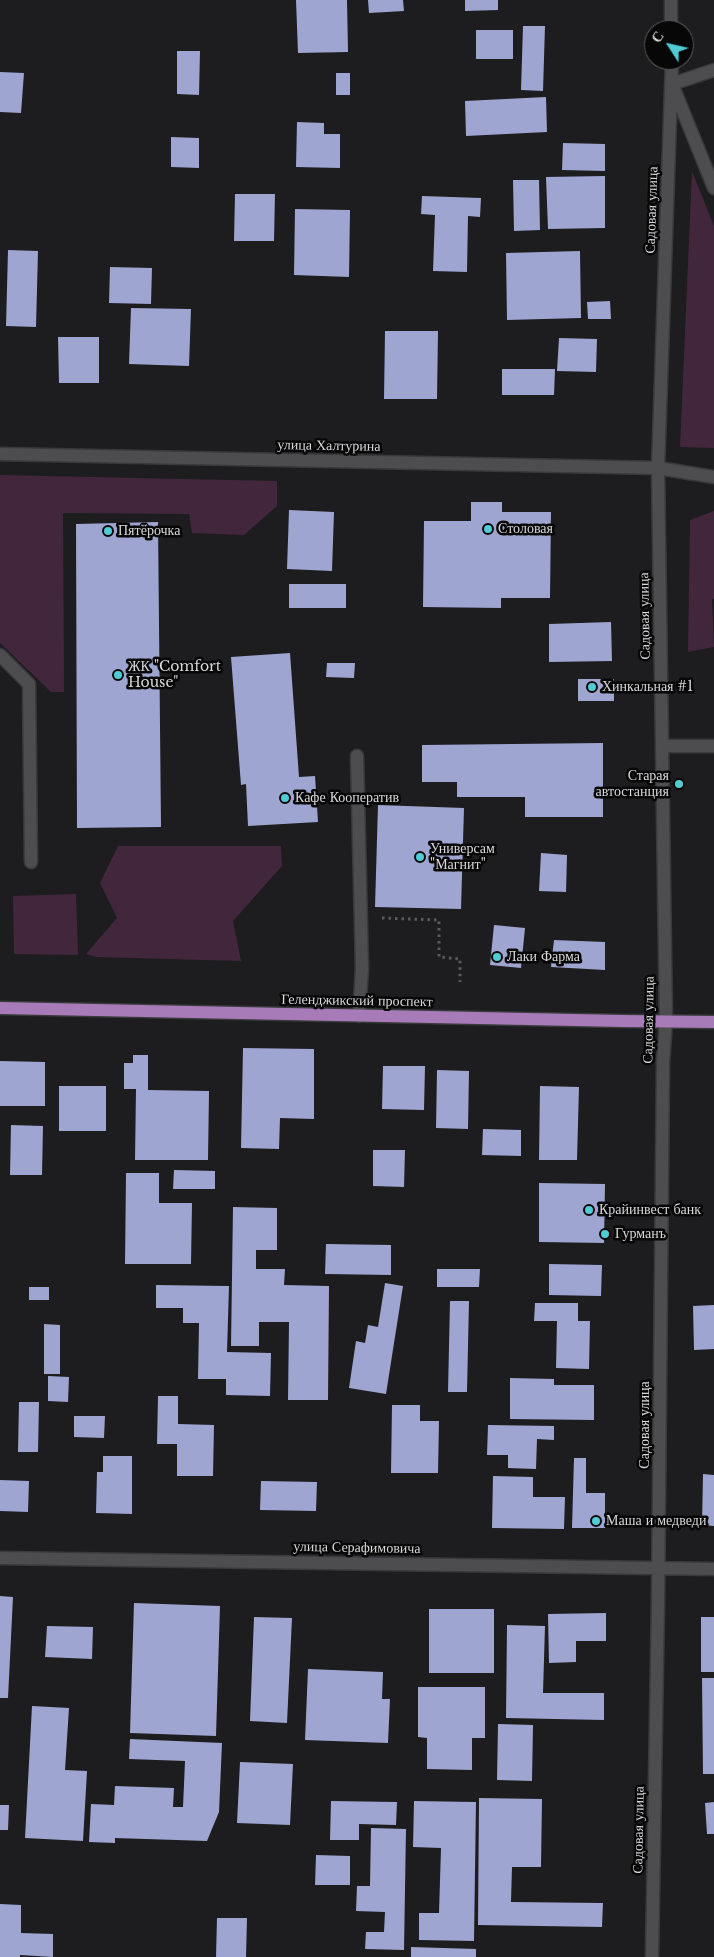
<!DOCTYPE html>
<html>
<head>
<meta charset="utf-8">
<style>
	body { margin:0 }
	#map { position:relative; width:714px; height:1957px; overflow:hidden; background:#1d1c1f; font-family:"Libre Baskerville",serif }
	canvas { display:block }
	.north { position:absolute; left:644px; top:20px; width:50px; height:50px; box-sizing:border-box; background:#070708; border:1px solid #5b5b5c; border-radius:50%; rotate:305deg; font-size:14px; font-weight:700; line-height:20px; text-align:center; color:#d8d8da }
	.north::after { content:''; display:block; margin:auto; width:18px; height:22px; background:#51ccd4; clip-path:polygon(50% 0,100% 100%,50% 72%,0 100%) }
</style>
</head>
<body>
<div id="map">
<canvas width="714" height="1957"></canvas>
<div class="north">С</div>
</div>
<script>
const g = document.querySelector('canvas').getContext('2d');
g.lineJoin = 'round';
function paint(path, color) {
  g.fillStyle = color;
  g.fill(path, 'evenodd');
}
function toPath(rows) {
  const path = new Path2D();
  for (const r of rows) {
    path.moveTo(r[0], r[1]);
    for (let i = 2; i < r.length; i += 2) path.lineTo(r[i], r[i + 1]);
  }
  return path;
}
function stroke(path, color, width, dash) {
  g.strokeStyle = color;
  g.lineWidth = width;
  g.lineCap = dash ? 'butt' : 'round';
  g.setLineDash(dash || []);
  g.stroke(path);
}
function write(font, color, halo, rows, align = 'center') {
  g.font = font + ' "Libre Baskerville",serif';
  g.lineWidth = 5;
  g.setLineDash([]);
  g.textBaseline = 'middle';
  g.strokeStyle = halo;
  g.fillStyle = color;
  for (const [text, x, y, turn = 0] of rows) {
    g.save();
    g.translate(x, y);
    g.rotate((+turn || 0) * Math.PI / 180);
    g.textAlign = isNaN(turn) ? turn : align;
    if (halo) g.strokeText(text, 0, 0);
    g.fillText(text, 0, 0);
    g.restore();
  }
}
paint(toPath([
	[692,171,714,226,714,448,680,447],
	[0,475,277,481,277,506,244,535,192,533,189,514,63,513,64,692,51,692,0,643],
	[714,511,714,599,712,599,714,647,688,652,690,520],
	[118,846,281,846,282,866,233,921,241,961,96,957,86,954,117,918,100,883],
	[76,894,78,955,14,954,13,896]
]), '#42273c');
paint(toPath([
	[296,0,347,0,348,52,298,53],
	[368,0,403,0,404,11,369,13],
	[465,0,498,0,498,10,465,11],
	[523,26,545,26,543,91,521,90],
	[476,30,513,30,513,59,476,59],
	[177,51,200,51,199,95,177,94],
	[0,72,24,73,21,113,0,112],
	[336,73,350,73,350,95,336,95],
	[546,97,547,132,466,136,465,101],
	[297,122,324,123,324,134,340,134,340,168,296,167],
	[171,137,199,138,199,168,171,167],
	[563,143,605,144,605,171,562,170],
	[605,176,605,228,548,229,546,177],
	[513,180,539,180,540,230,514,231],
	[235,194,275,194,274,241,234,241],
	[422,196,481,198,480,217,468,216,467,272,433,271,435,215,421,214],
	[295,209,350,210,349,277,294,275],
	[8,250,38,251,36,327,6,326],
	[580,251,581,318,507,320,506,253],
	[110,267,152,268,151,304,109,303],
	[610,301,611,319,588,319,587,302],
	[131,308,191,309,189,366,129,364],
	[385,331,438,331,437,399,384,399],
	[58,337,99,337,99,383,59,383],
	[559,338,597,339,596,372,557,371],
	[502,369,555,369,554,395,502,395],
	[471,502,502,502,502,512,551,512,550,598,501,598,501,608,423,607,424,521,471,521],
	[289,510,334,512,332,571,287,569],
	[158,522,161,827,77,828,76,524],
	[289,584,346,584,346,608,289,608],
	[611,622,612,661,549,662,549,624],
	[290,653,299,777,315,776,318,822,248,826,246,784,241,785,231,657],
	[327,663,355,663,354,678,326,677],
	[578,679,614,679,614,701,578,701],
	[603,743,603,817,525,817,525,797,457,797,457,782,422,782,422,745],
	[378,805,464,808,461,909,375,907],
	[541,853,567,855,566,892,539,891],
	[494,925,525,928,521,968,490,965],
	[554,940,605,942,605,970,551,967],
	[243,1048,314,1049,314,1119,280,1118,279,1149,241,1148],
	[133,1055,148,1055,148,1090,209,1091,208,1160,135,1160,136,1089,124,1089,124,1063,133,1063],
	[0,1061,45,1062,45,1106,0,1106],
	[383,1066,425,1066,424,1110,382,1109],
	[437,1070,469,1071,468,1129,436,1128],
	[59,1086,106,1086,106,1131,59,1131],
	[540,1086,579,1087,577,1160,539,1160],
	[11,1125,43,1126,42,1175,10,1175],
	[483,1129,521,1130,521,1156,482,1155],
	[373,1150,405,1150,404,1187,373,1186],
	[174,1170,215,1171,215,1189,173,1189],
	[126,1173,159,1173,159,1203,192,1203,191,1264,125,1264],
	[539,1183,605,1184,604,1243,539,1242],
	[233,1207,277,1208,277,1250,256,1250,256,1269,285,1269,284,1285,329,1286,328,1400,288,1400,289,1322,259,1322,259,1346,231,1346],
	[326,1244,391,1245,391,1275,325,1274],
	[549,1264,602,1265,601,1296,549,1295],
	[437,1269,480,1269,479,1287,437,1287],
	[385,1283,403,1286,386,1394,349,1388,356,1341,365,1343,368,1325,378,1327],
	[156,1285,229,1286,227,1352,271,1353,270,1396,226,1395,226,1379,198,1379,199,1323,183,1323,183,1308,156,1308],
	[29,1287,49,1287,49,1300,29,1300],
	[450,1301,469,1301,467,1392,448,1392],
	[535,1303,578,1303,578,1321,590,1321,589,1369,556,1368,557,1321,534,1321],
	[714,1305,714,1349,694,1350,693,1306],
	[44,1324,60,1325,60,1374,44,1374],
	[48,1376,69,1377,68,1402,48,1401],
	[510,1378,554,1379,554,1385,594,1385,594,1420,510,1419],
	[158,1396,178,1396,178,1424,214,1425,213,1476,177,1476,177,1444,157,1444],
	[19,1402,39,1402,38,1452,18,1452],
	[392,1405,420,1405,420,1421,439,1421,438,1473,391,1473],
	[74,1416,105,1416,104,1438,74,1437],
	[488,1425,554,1426,554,1440,537,1439,536,1469,508,1468,508,1455,487,1455],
	[103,1456,132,1456,132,1514,96,1513,97,1472,103,1472],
	[574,1458,586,1458,586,1493,605,1493,605,1528,572,1528],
	[703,1474,714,1475,714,1526,702,1525],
	[493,1476,533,1477,533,1497,565,1497,564,1529,492,1528],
	[0,1480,29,1481,28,1512,0,1511],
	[261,1481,317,1482,316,1511,260,1510],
	[0,1596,13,1597,8,1698,0,1698],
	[134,1603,220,1606,216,1736,130,1733],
	[429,1609,494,1609,494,1673,429,1673],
	[606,1613,606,1641,576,1641,576,1662,549,1663,548,1614],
	[254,1617,292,1618,287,1723,250,1721],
	[701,1617,714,1617,714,1672,701,1672],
	[507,1625,545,1626,543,1693,604,1693,604,1720,506,1718],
	[47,1626,93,1627,92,1659,45,1657],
	[308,1669,383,1672,382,1699,390,1699,388,1743,305,1740],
	[702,1678,714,1678,714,1774,703,1774],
	[418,1687,485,1687,485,1738,472,1738,472,1770,427,1769,427,1738,418,1737],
	[32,1706,69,1708,65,1770,87,1771,83,1841,25,1838],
	[498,1724,533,1725,532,1781,497,1780],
	[130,1739,222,1743,219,1812,207,1841,115,1838,115,1843,89,1842,91,1804,114,1805,115,1786,174,1788,173,1807,183,1807,185,1761,129,1759],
	[240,1762,293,1764,290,1825,237,1823],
	[479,1798,542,1799,541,1867,512,1867,511,1902,603,1903,602,1927,478,1925],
	[331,1801,397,1802,396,1825,359,1824,359,1840,330,1840],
	[414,1801,476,1802,474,1941,419,1940,419,1913,439,1913,441,1848,413,1847],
	[714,1802,714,1834,707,1834,705,1803],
	[0,1805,9,1805,8,1830,0,1830],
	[371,1828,406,1829,404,1950,365,1949,366,1932,384,1932,385,1912,356,1911,357,1886,370,1886],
	[316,1855,350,1856,350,1885,315,1885],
	[0,1904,21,1905,21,1933,53,1934,53,1957,20,1955,20,1957,0,1957],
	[217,1918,247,1918,246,1957,216,1957],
	[411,1947,476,1949,476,1957,411,1957]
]), '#9fa5d1');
const minor = toPath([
	[671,0,671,30],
	[672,84,714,70],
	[674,89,714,188],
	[0,454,658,468,714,477],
	[0,655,29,684,31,862],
	[662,746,714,746],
	[357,756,362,968,359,1016],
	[0,1558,714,1569],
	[652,1957,658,1602,663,1063,666,1021,658,468,672,60]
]);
const major = toPath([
	[0,1008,622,1021,714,1022]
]);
stroke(minor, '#39393b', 15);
stroke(major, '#39393b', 15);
stroke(toPath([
	[382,918,439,920,439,957,460,959,460,982]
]), '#5a595c', 3, [2.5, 4]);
stroke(minor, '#4d4c4f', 12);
stroke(major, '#a67bb7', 12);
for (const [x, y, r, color] of [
	[488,529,5,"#51ccd4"],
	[108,531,5,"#51ccd4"],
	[118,675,5,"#51ccd4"],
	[592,687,5,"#51ccd4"],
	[679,784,5,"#51ccd4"],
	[285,798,5,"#51ccd4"],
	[420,857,5,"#51ccd4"],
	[497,957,5,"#51ccd4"],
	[589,1210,5,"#51ccd4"],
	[605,1234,5,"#51ccd4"],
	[596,1521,5,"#51ccd4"]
]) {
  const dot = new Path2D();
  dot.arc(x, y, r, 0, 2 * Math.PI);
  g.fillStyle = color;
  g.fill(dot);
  stroke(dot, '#070708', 2);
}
write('14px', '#d8d8da', '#070708', [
	["Садовая улица",652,210,-88],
	["улица Халтурина",329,446,1],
	["Садовая улица",645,616,-91],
	["Геленджикский проспект",357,1001,1],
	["Садовая улица",649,1020,-89],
	["Садовая улица",645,1425,-90],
	["улица Серафимовича",357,1548,1],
	["Садовая улица",639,1830,-89]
]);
write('14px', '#d8d8da', '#070708', [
	["Столовая",498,529],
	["Пятёрочка",118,531],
	["ЖК \"Comfort",128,667],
	["House\"",128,683],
	["Хинкальная #1",602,687],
	["Старая",669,776,"right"],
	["автостанция",669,792,"right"],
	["Кафе Кооператив",295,798],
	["Универсам",430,849],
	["\"Магнит\"",430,865],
	["Лаки Фарма",507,957],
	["Крайинвест банк",599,1210],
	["Гурманъ",615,1234],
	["Маша и медведи",606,1521]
], 'left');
</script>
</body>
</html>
